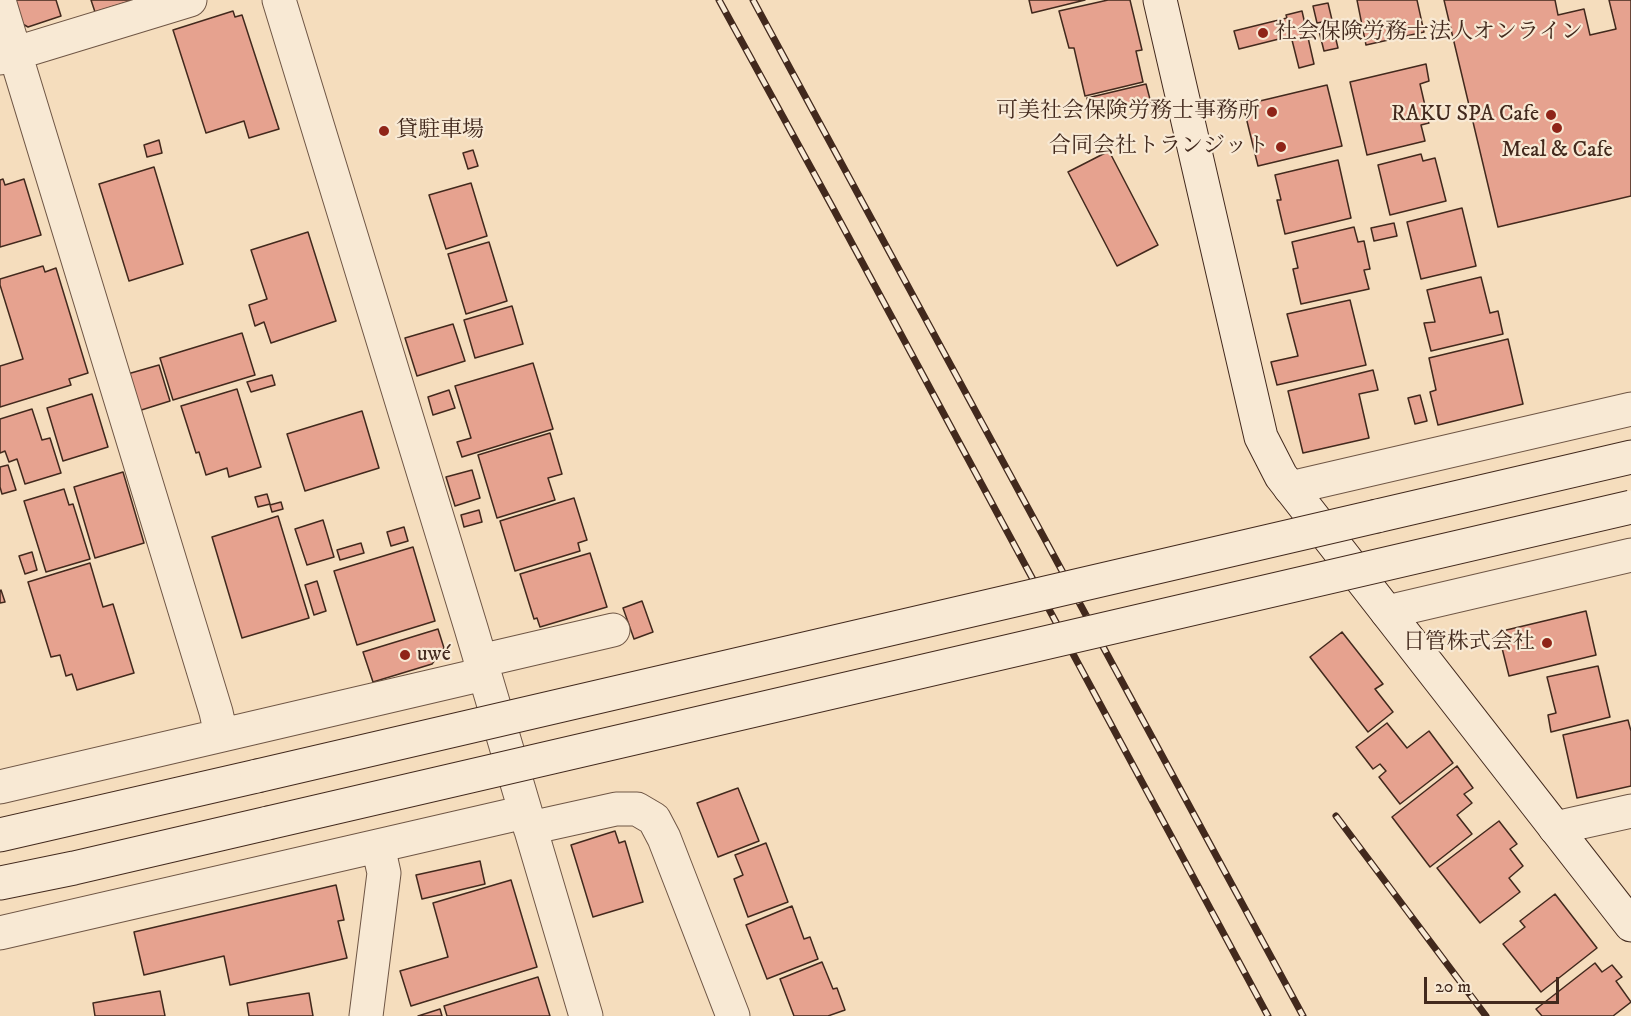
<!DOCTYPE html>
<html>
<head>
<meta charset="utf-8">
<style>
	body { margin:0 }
	#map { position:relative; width:1631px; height:1016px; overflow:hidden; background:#f5ddbd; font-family:"IM FELL DW Pica",serif }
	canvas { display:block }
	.scale { position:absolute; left:1424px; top:977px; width:135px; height:27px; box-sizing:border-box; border:3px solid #42291d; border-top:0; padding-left:8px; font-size:18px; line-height:21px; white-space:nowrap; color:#42291d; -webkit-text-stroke:4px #f8e9d4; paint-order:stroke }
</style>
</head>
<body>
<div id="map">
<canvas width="1631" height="1016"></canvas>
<div class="scale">20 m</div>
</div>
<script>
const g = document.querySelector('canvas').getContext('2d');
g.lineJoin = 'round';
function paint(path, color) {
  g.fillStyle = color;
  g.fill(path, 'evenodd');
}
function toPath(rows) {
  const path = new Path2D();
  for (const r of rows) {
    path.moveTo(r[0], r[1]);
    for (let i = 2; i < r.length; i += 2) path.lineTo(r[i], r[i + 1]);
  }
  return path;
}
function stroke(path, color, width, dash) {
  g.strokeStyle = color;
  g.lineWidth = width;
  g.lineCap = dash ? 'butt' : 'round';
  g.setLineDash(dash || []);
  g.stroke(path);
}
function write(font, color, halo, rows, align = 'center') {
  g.font = font + ' "IM FELL DW Pica","Noto Serif JP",serif';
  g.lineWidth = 4.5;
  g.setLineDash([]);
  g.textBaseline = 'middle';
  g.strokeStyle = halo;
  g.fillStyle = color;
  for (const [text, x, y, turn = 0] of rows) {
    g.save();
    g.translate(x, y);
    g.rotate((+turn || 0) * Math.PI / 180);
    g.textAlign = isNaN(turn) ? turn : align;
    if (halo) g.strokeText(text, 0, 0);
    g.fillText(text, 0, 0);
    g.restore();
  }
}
const building = toPath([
	[13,0,56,0,61,16,28,27,19,22,13,0],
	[91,0,134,0,95,12,91,0],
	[1029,0,1085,0,1032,13,1029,0],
	[1108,0,1130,0,1142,50,1136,51,1143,82,1085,96,1074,48,1069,48,1059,11,1108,0],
	[1357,0,1417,0,1424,32,1366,45,1357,0],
	[1444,0,1555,0,1558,15,1584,9,1590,35,1616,29,1609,0,1631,0,1631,196,1498,227,1444,0],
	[1328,3,1332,20,1317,23,1313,6,1328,3],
	[233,11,235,17,242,15,279,129,249,138,244,121,206,133,173,30,233,11],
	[1302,11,1314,64,1299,68,1291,36,1239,49,1234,31,1287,18,1286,15,1302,11],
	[1332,23,1338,48,1324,51,1318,27,1332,23],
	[1426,64,1429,81,1420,84,1429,123,1421,125,1425,141,1367,155,1350,82,1426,64],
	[1146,84,1151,103,1092,116,1087,98,1146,84],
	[1327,85,1342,146,1258,166,1243,105,1327,85],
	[159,140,162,153,147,157,144,145,159,140],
	[473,150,478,166,468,169,463,153,473,150],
	[1109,151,1158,245,1117,266,1068,172,1109,151],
	[1421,154,1423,161,1435,158,1446,201,1390,215,1378,165,1421,154],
	[1338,160,1351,218,1285,234,1277,200,1281,200,1275,175,1338,160],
	[154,167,183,264,129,281,99,184,154,167],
	[3,179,5,185,24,179,41,235,0,247,0,180,3,179],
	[471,183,487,236,446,249,429,195,471,183],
	[1462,208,1476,266,1421,279,1407,222,1462,208],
	[1394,223,1397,236,1374,241,1371,228,1394,223],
	[1354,227,1358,242,1364,241,1370,269,1364,270,1369,289,1301,304,1293,269,1298,268,1292,242,1354,227],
	[308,232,336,321,271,343,264,322,255,326,249,305,267,299,251,250,308,232],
	[489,242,507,301,466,314,448,254,489,242],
	[43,266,45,272,56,268,88,373,69,379,71,385,0,407,0,366,23,359,0,285,0,279,43,266],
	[1481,277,1490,313,1498,311,1503,334,1431,351,1424,323,1435,322,1427,290,1481,277],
	[1350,300,1366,365,1277,385,1271,362,1298,356,1287,314,1350,300],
	[512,306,523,344,475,358,464,320,512,306],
	[453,324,465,361,417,376,405,338,453,324],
	[242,333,255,375,173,400,160,358,242,333],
	[1508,339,1523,404,1438,425,1430,392,1436,390,1429,358,1508,339],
	[533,363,553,429,462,457,457,442,471,438,455,386,533,363],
	[159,365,170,401,135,412,124,375,159,365],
	[1373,370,1378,390,1359,394,1369,438,1303,453,1288,391,1373,370],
	[272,375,275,385,251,392,247,382,272,375],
	[237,389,261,467,229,477,227,468,206,475,199,452,196,453,181,406,237,389],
	[449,390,455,408,433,415,428,397,449,390],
	[92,394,108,447,63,461,47,408,92,394],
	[1420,395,1427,421,1415,424,1408,398,1420,395],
	[32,409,42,440,50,438,61,473,25,484,17,459,9,462,5,451,0,453,0,419,32,409],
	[362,411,379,468,305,491,287,434,362,411],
	[550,433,562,474,548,478,555,500,497,518,478,455,550,433],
	[8,465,16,490,2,494,0,487,0,467,8,465],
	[472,470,480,498,455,506,446,477,472,470],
	[123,472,144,543,95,558,74,487,123,472],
	[64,489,69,505,73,504,90,559,46,572,24,501,64,489],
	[267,494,270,504,258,507,255,497,267,494],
	[574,498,587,540,578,543,580,551,515,571,500,521,574,498],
	[281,502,283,509,272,512,270,505,281,502],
	[479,510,482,522,464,527,461,515,479,510],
	[278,516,309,618,242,638,212,537,278,516],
	[323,520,334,557,307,565,295,529,323,520],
	[404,527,408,541,391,546,387,532,404,527],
	[361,543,364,553,340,560,337,550,361,543],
	[413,547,435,621,357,645,334,571,413,547],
	[32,552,37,570,25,574,19,556,32,552],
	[590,553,607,607,540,627,537,618,534,619,520,574,590,553],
	[90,563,103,607,113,604,134,673,77,690,72,674,66,676,60,655,51,657,28,582,90,563],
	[317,581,326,611,314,615,305,585,317,581],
	[1,590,5,602,0,603,0,591,1,590],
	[642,601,653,632,634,639,623,608,642,601],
	[1586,611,1596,655,1509,676,1498,632,1586,611],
	[438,629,444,648,432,664,373,682,363,652,438,629],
	[1342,632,1383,684,1375,689,1393,712,1368,732,1310,657,1342,632],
	[1598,666,1610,717,1551,732,1548,715,1556,713,1547,677,1598,666],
	[1628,720,1631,731,1631,786,1577,798,1563,735,1628,720],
	[1387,723,1407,748,1429,731,1453,763,1400,804,1379,777,1386,771,1380,764,1373,769,1356,747,1387,723],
	[1457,766,1473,788,1464,794,1472,803,1457,815,1472,834,1430,867,1392,817,1457,766],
	[738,788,759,841,718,857,697,803,738,788],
	[1499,821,1517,844,1510,849,1523,866,1509,878,1520,892,1480,923,1437,868,1499,821],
	[615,831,619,843,625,841,643,902,593,917,571,845,615,831],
	[766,843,788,902,748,917,734,879,743,875,735,855,766,843],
	[480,861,485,884,422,899,416,875,480,861],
	[511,880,537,967,411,1006,400,971,448,957,433,903,511,880],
	[336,885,344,920,338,921,347,958,230,985,224,956,144,975,134,932,336,885],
	[1555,894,1597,948,1541,992,1503,944,1525,927,1520,921,1555,894],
	[792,906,804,939,810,937,818,959,767,979,746,925,792,906],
	[822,962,833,989,837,988,845,1010,828,1016,794,1016,780,979,822,962],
	[1595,963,1602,972,1612,965,1622,977,1616,981,1631,1002,1613,1016,1542,1016,1536,1009,1595,963],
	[538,977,550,1016,447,1016,444,1006,538,977],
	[160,991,165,1016,95,1016,93,1003,160,991],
	[309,993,313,1016,249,1016,247,1003,309,993],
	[440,1009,442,1016,418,1016,440,1009]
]);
paint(building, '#e6a28f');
stroke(building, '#42291d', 1.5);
const street = toPath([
	[279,0,471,628,586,1016],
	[0,4,216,712,221,735],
	[0,58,190,0],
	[1290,488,1631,409],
	[1387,612,1631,555],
	[480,661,613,630],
	[0,787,484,674],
	[530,828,616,809,637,809,654,819,664,838,733,1016],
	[1555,828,1631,811],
	[0,933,525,812],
	[366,1016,384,873,378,846]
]);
const secondary = toPath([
	[1160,0,1261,437,1281,476,1631,925],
	[1377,516,1631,457],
	[0,835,257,776],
	[0,883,74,868,268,823]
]);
stroke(street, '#6f5645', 35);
stroke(secondary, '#42291d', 35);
stroke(street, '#f8e9d4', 33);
stroke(secondary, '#f8e9d4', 33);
const rail = toPath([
	[719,0,834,210,1268,1016],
	[753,0,1303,1016],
	[1336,816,1486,1016]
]);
stroke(rail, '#42291d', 7);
stroke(rail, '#f8e9d4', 4.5, [14]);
const secondaryBridge = toPath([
	[257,776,1377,516],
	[268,823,1631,507]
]);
stroke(secondaryBridge, '#42291d', 35, []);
stroke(secondaryBridge, '#f8e9d4', 33);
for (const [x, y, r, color] of [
	[1263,33,6,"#8f2418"],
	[1272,112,6,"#8f2418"],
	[1551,115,6,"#8f2418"],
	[1557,128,6,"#8f2418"],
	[384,131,6,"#8f2418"],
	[1281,147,6,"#8f2418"],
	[1547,643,6,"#8f2418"],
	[405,655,6,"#8f2418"]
]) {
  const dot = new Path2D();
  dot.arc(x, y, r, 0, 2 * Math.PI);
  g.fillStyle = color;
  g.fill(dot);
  stroke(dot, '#f8e9d4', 2);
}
write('22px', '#42291d', '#f8e9d4', [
	["社会保険労務士法人オンライン",1275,33,"left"],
	["可美社会保険労務士事務所",1260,112],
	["RAKU SPA Cafe",1539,115],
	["貸駐車場",396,131,"left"],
	["合同会社トランジット",1269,147],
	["Meal & Cafe",1557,151,"center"],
	["日管株式会社",1535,643],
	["uwé",417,655,"left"]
], 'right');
</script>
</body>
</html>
